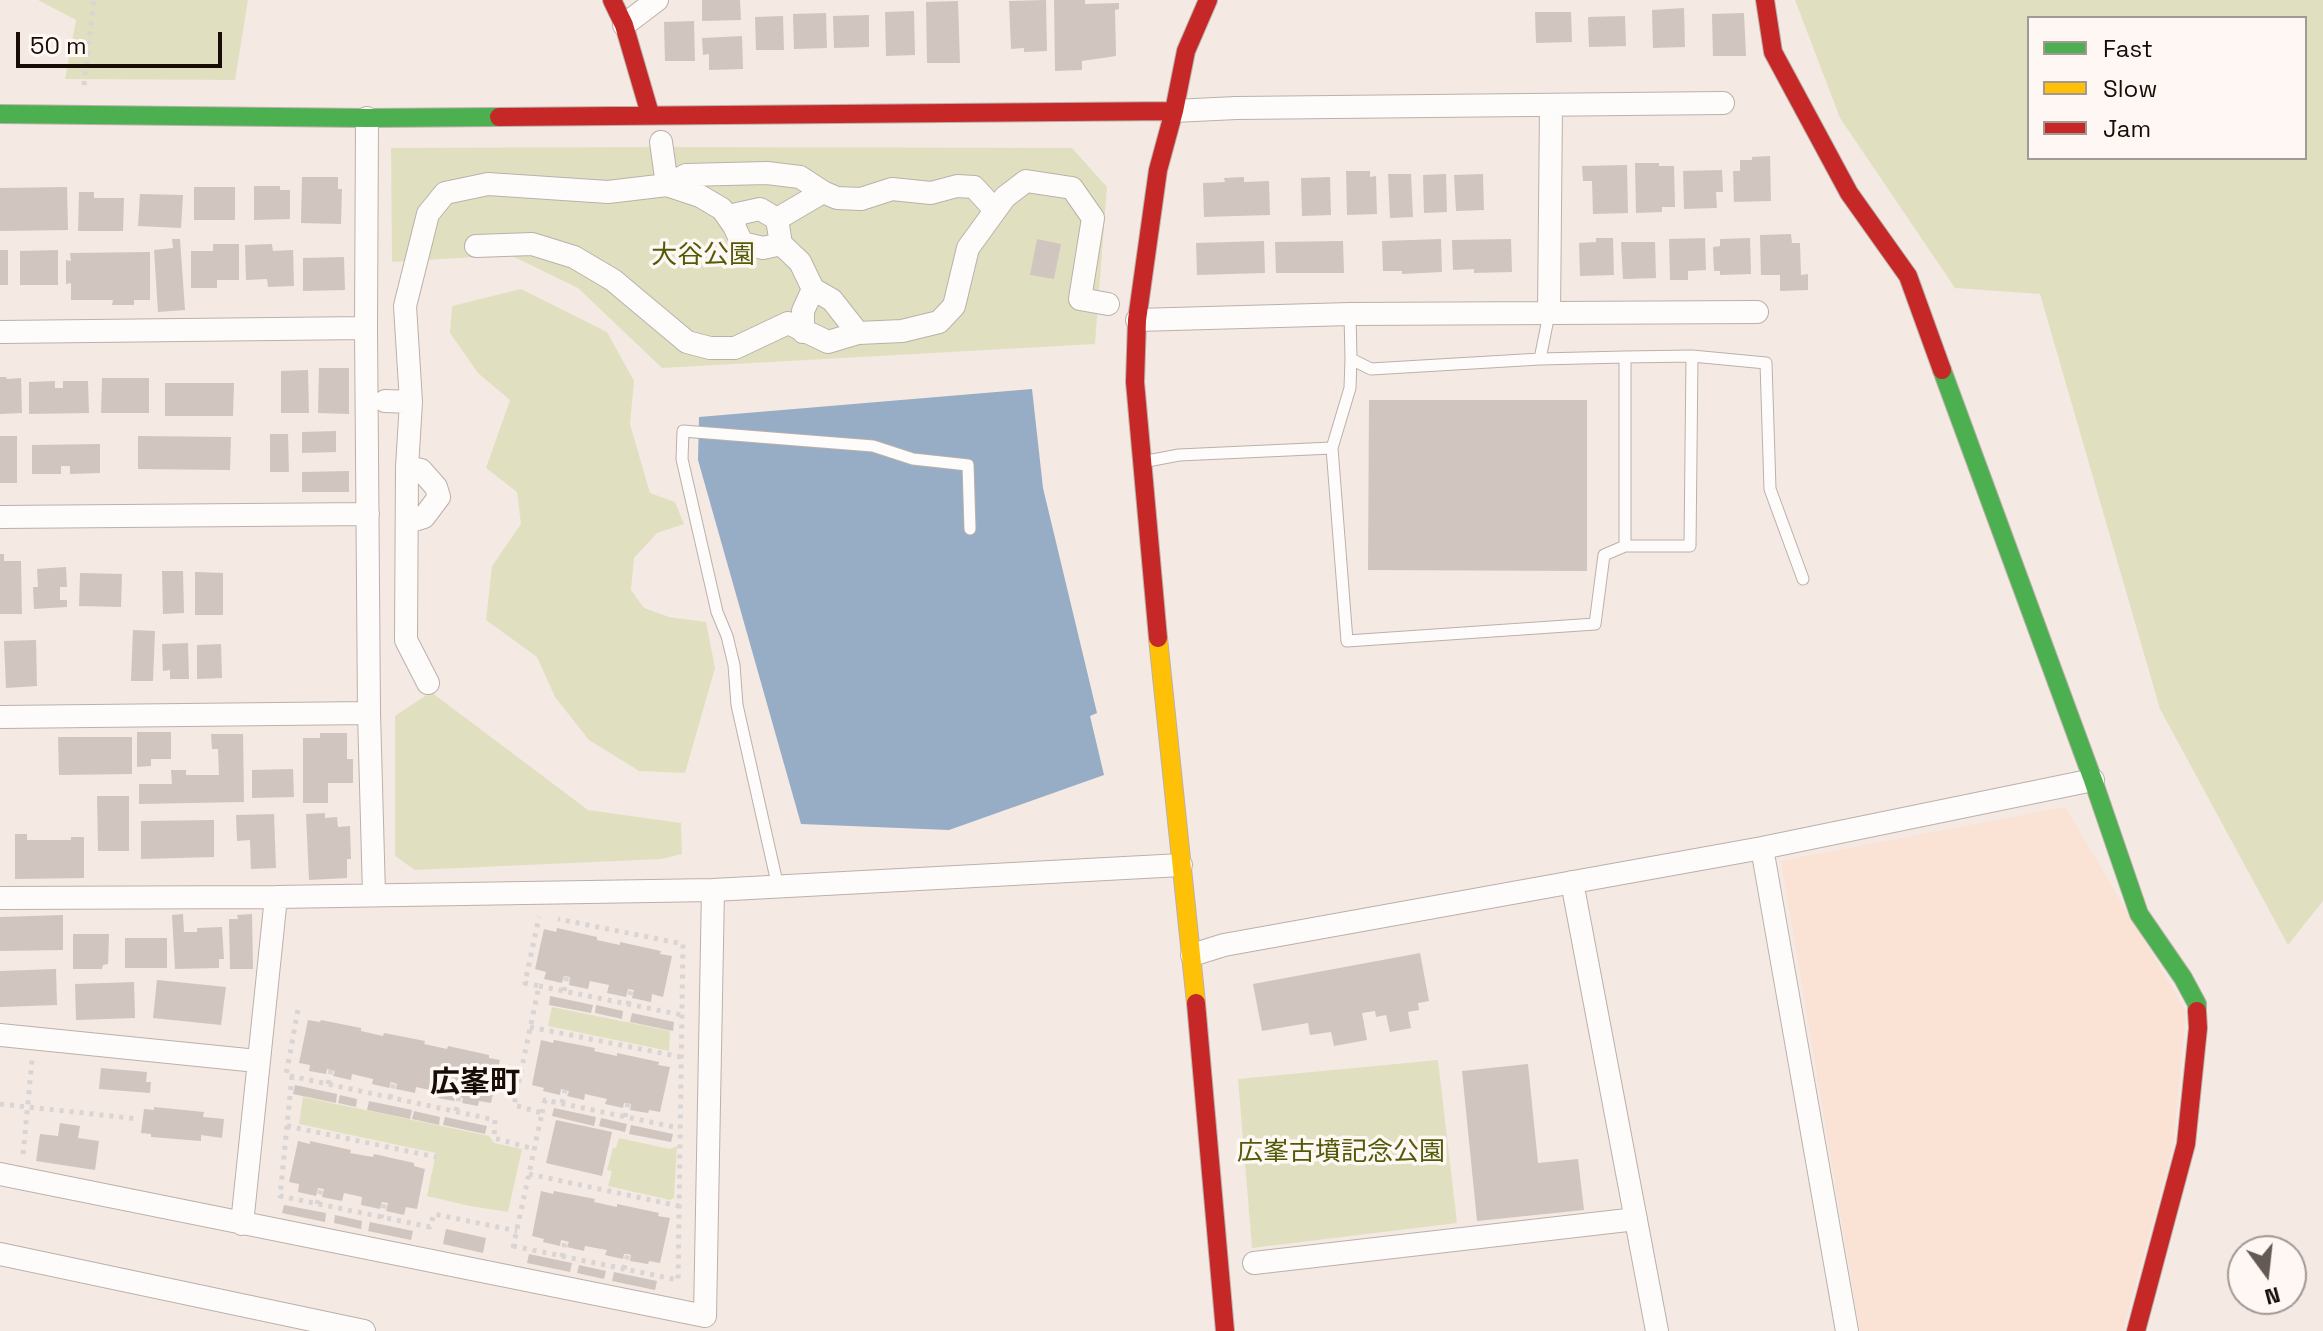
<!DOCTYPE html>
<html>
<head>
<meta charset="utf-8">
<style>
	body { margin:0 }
	#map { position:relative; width:2323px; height:1331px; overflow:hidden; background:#f4e9e3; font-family:"Space Grotesk",sans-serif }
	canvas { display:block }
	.legend { position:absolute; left:2027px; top:16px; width:280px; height:144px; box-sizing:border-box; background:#fef7f3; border:2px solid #a29994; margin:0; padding:10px 14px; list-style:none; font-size:24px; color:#180d06 }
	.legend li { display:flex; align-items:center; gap:16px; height:40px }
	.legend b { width:40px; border:2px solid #a29994 }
	.north { position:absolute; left:2227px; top:1235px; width:80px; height:80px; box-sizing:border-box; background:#fef7f3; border:2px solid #a29994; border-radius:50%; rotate:165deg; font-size:22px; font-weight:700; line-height:32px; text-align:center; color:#180d06 }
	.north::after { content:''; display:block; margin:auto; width:28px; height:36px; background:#655a53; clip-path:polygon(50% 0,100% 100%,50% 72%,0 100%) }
	.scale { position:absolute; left:16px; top:32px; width:206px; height:36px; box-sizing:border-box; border:4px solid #180d06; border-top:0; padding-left:10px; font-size:24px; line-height:28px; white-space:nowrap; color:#180d06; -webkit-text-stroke:6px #fef7f3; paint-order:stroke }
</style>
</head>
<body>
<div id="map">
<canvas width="2323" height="1331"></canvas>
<ul class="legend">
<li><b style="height:10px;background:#4caf50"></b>Fast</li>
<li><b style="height:10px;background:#ffc107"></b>Slow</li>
<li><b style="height:10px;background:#c62828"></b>Jam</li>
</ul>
<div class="north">N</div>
<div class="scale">50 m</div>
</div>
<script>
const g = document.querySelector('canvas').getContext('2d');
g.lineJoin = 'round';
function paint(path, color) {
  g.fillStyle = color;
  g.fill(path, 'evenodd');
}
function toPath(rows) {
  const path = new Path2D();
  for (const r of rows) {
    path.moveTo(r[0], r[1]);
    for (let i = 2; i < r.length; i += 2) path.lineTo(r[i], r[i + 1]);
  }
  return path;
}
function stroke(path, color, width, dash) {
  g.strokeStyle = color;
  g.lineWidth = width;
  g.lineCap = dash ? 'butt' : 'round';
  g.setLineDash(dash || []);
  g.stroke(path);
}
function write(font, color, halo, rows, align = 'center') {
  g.font = font + ' "Space Grotesk","Noto Sans JP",sans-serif';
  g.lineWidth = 7;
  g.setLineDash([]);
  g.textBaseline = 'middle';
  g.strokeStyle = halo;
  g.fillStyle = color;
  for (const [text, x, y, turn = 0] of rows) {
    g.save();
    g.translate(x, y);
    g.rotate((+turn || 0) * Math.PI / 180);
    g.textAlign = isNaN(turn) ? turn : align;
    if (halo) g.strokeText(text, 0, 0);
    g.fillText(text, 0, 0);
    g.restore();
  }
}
paint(toPath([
	[2065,807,2186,1011,2173,1147,2123,1331,1860,1331,1781,861]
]), '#fae2d5');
paint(toPath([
	[38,0,248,0,235,80,65,79,76,20],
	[1795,0,2323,0,2323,901,2288,945,2160,709,2040,294,1955,288,1840,118],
	[2029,18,2305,18,2305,158,2029,158],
	[657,147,1072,148,1107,187,1095,344,662,368,578,288,510,255,392,262,391,148],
	[521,289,607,332,634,381,630,424,650,493,675,502,684,524,657,533,634,558,631,590,644,608,669,617,706,622,715,668,685,773,639,771,589,740,555,697,537,657,486,620,492,566,521,524,517,492,486,468,510,400,478,373,450,333,452,306],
	[431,692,588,810,681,823,682,854,661,859,415,870,395,856,395,716],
	[552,1007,670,1031,669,1051,548,1026],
	[1438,1060,1457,1223,1252,1248,1238,1079],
	[303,1097,489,1136,494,1143,522,1149,508,1212,470,1206,427,1196,436,1153,299,1124],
	[619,1138,670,1149,677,1146,674,1198,670,1200,608,1186,612,1171,607,1170,613,1148,616,1148]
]), '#e0e0c1');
paint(toPath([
	[1032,389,1043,488,1097,713,1090,716,1104,775,949,830,801,824,698,460,699,417]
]), '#97acc5');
paint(toPath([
	[702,0,740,0,741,20,702,21],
	[1046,0,1047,51,1024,52,1024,48,1011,49,1009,1],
	[1054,0,1085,0,1085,4,1119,3,1119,9,1115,10,1116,56,1082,61,1082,70,1055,71],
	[958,1,960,63,927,63,926,2],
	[1684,8,1685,47,1653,48,1652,10],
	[914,11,915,55,886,56,885,12],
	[1535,12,1571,12,1572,42,1536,43],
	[826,13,827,48,794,49,793,14],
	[1744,13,1746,56,1713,56,1712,14],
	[869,15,869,47,834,48,833,16],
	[783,16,784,50,756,50,755,17],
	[1625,16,1626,46,1589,47,1588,17],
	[694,21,695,61,665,61,664,22],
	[742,36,743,69,709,70,709,54,703,55,702,38],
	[1770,156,1771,201,1734,202,1733,171,1740,171,1740,160,1752,160,1752,157],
	[1635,163,1659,163,1659,166,1674,166,1675,207,1662,207,1662,212,1636,213],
	[1627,165,1628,213,1593,214,1592,181,1583,181,1582,166],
	[1722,170,1723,192,1716,192,1717,208,1684,209,1683,171],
	[1346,171,1370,171,1370,177,1376,176,1377,214,1347,215],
	[1388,174,1411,174,1413,217,1390,218],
	[1446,174,1447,212,1424,213,1423,175],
	[1483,174,1484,210,1456,211,1454,175],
	[302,177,338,177,338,189,342,189,341,224,301,223],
	[1244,177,1244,182,1269,181,1270,215,1204,217,1203,183,1225,182,1224,178],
	[1330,177,1331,215,1302,216,1301,178],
	[254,186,280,186,280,190,290,190,290,219,254,220],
	[67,187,68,230,0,231,0,188],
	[194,187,235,187,235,220,194,220],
	[79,192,94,192,94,198,124,198,123,231,78,231],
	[140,194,183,195,181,228,138,226],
	[1791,234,1792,243,1800,243,1801,275,1808,274,1808,290,1780,291,1780,275,1761,275,1760,235],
	[1596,238,1613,238,1614,275,1580,276,1579,243,1596,242],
	[1705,238,1706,270,1688,271,1688,280,1670,280,1669,239],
	[1750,238,1751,274,1720,275,1720,271,1714,271,1713,247,1720,246,1720,239],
	[172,239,180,239,185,310,158,312,154,250,173,248],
	[1037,239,1061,244,1054,279,1030,275],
	[1441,239,1442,272,1402,274,1402,271,1383,271,1382,241],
	[1511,239,1512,272,1474,273,1474,269,1453,270,1452,240],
	[1264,241,1265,273,1197,275,1196,243],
	[1343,241,1344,273,1276,273,1275,242],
	[1621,242,1655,242,1656,278,1623,279],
	[213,244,239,244,239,280,217,280,217,288,191,288,191,251,213,251],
	[272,244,273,251,293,250,294,286,268,287,267,279,246,280,245,245],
	[0,250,8,250,8,285,0,285],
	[58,250,58,285,20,285,20,251],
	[150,252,150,300,134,300,134,305,112,305,113,300,71,300,71,283,66,284,66,260,71,261,70,253],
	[344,257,345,290,303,291,303,258],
	[319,368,349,368,349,414,318,413],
	[308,370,309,413,281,413,281,371],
	[0,377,6,377,7,379,21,378,22,413,0,414],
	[102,378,149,378,149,413,101,413],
	[55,381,55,388,63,388,63,381,88,381,89,413,29,414,29,382],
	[165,383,234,383,233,416,165,416],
	[1369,400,1587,400,1587,571,1368,570],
	[336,431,336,452,302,453,302,432],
	[270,434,288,434,289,472,270,472],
	[0,436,17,436,17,483,0,483],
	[138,436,231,437,230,470,138,469],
	[100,444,100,473,70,474,70,466,61,466,61,474,32,474,32,445],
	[349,471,349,492,302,492,302,472],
	[0,554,4,554,4,561,21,561,22,614,0,614],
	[66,567,67,587,60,587,60,600,67,600,67,607,34,609,33,587,38,587,37,569],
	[162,571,183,571,184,613,163,614],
	[195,572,223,573,223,615,195,615],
	[80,573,122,574,121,607,79,606],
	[133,630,155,631,153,681,131,681],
	[36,640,37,686,6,688,4,641],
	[188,643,189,679,170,679,170,670,163,671,162,644],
	[221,644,222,678,197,679,197,645],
	[137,732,171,732,171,759,151,759,151,766,137,767],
	[320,733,347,733,347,759,353,759,353,783,328,783,328,803,303,803,303,738,320,738],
	[211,734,243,734,244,802,139,804,139,784,172,784,171,770,186,770,186,775,219,775,218,749,212,749],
	[58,737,132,737,132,774,59,775],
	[293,769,294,797,252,798,252,770],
	[97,796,129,796,129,851,98,851],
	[325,813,325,818,337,817,338,827,350,826,351,859,347,859,347,878,309,880,306,814],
	[274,814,276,868,251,869,250,840,237,841,236,815],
	[214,820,214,857,141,859,141,821],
	[15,834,27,834,27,840,71,840,71,837,84,837,84,878,15,879],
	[183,914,184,932,197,932,197,928,222,927,224,959,219,959,219,968,175,969,172,915],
	[252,914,253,969,230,969,229,919,238,919,237,915],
	[63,915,63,950,0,951,0,917],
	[557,928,597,937,597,940,620,945,620,942,661,951,660,954,672,956,663,997,652,994,651,1002,632,998,634,990,628,989,626,997,607,993,609,985,590,981,588,989,569,985,570,977,564,976,562,983,544,979,546,972,535,969,544,929,556,932],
	[73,934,109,934,108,964,103,965,102,969,73,969],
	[125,938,167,938,167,968,125,968],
	[1420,953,1429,1001,1418,1003,1419,1010,1408,1012,1411,1028,1390,1032,1386,1015,1376,1017,1375,1011,1362,1013,1367,1040,1334,1046,1331,1032,1310,1035,1308,1023,1262,1031,1253,984],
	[56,969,57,1005,0,1007,0,971],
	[157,980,226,987,221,1025,153,1018],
	[134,982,135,1018,76,1020,75,984],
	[550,996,593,1005,591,1013,549,1005],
	[596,1005,623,1011,622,1019,595,1013],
	[632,1013,674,1022,673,1031,630,1022],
	[308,1020,320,1022,321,1020,361,1028,361,1031,383,1036,384,1033,425,1041,424,1044,447,1049,448,1046,489,1055,489,1058,500,1060,491,1103,479,1101,478,1106,462,1103,463,1098,455,1096,454,1101,438,1098,439,1092,416,1087,415,1093,396,1089,397,1084,391,1082,389,1088,372,1084,373,1079,352,1074,351,1080,333,1076,335,1071,327,1069,326,1074,309,1071,310,1065,299,1063],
	[541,1040,553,1043,554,1040,595,1048,594,1051,617,1056,617,1053,659,1062,658,1065,670,1067,660,1112,649,1110,648,1113,630,1110,631,1104,624,1103,623,1108,605,1104,607,1099,585,1094,584,1100,567,1096,569,1091,561,1089,560,1095,543,1091,544,1088,532,1085],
	[1528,1064,1538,1163,1578,1159,1584,1210,1477,1221,1462,1071],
	[101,1068,147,1072,146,1082,151,1082,150,1093,99,1089],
	[295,1085,337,1094,336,1103,293,1094],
	[340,1095,357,1099,356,1107,338,1103],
	[369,1101,412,1110,410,1119,367,1110],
	[154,1107,204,1112,203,1117,224,1119,222,1138,201,1135,201,1141,151,1137,151,1134,141,1133,144,1109,154,1110],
	[554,1108,596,1117,594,1126,552,1116],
	[414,1111,440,1117,439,1125,412,1119],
	[445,1117,487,1126,485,1134,443,1125],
	[601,1118,627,1124,625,1132,599,1126],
	[556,1120,612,1132,602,1176,546,1163],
	[60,1123,80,1126,78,1138,99,1141,95,1170,36,1161,40,1134,58,1136],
	[631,1125,673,1134,671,1142,629,1134],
	[298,1141,310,1144,310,1141,351,1150,350,1153,373,1157,374,1154,414,1163,414,1166,425,1169,417,1209,406,1207,404,1215,386,1211,388,1203,382,1202,380,1209,361,1205,362,1197,344,1193,342,1201,322,1197,324,1189,318,1188,316,1196,298,1192,299,1184,289,1182],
	[541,1191,553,1194,554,1191,595,1199,594,1202,617,1207,617,1204,659,1213,658,1216,670,1218,660,1263,649,1261,648,1264,630,1261,631,1255,628,1254,624,1254,623,1259,605,1255,607,1250,585,1246,584,1251,567,1247,569,1242,561,1240,560,1246,543,1242,544,1239,532,1236],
	[284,1205,326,1213,325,1222,282,1213],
	[335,1215,362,1221,361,1229,334,1223],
	[370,1222,413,1231,411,1240,368,1231],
	[446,1229,486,1238,483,1253,443,1244],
	[529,1254,572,1263,570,1272,527,1263],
	[579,1265,606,1271,604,1279,577,1273],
	[614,1272,657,1281,655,1290,612,1281]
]), '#d0c6bf');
const lane = toPath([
	[1350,314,1351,359,1371,369,1540,359],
	[1549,314,1540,359,1625,357,1692,356,1690,546,1625,546,1625,357],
	[1692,356,1766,363,1770,489,1803,579],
	[1351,359,1350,388,1332,448,1347,641,1595,624,1604,555,1625,546],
	[1142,462,1179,455,1332,448],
	[778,887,737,705,734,665,727,636,717,612,682,459,683,431,873,446,913,459,968,465,970,529]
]);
const street = toPath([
	[624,25,657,0],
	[1174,111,1236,108,1723,103],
	[367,118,366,328,369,713,374,894],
	[661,142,667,185,700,196,722,209,734,226],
	[823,192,777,219,781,244,800,262,813,289,832,300,858,333],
	[777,219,760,209,737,214,734,226,742,243,763,248,781,244],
	[476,246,532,244,574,257,613,280,687,342,710,348,735,348,788,323,828,342,858,333,902,331,939,322,954,306,968,248,1005,197,1026,181,1072,188,1093,218,1080,299,1108,304],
	[1549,314,1551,106],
	[1137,320,1350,314,1757,312],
	[0,332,366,328],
	[803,332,803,311,813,289],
	[385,401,411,402],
	[407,467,421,470,436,487,439,497,424,517,408,522],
	[0,517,368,514],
	[428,683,406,640,407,467,411,402,405,306,428,214,445,193,488,184,608,192,667,185,686,175,767,173,800,177,823,192,837,198,861,199,892,189,931,193,957,186,974,187,995,210],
	[0,717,369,713],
	[1762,848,1847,1331],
	[1572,882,1657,1331],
	[0,898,276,897,713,890,1181,865],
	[1192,955,1224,945,1762,848,2093,780],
	[0,1035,257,1061],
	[0,1174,705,1316,713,890],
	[242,1224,276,897],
	[0,1254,364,1331],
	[1254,1263,1636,1219]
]);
const fast = toPath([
	[0,114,367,118,499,117],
	[1942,370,2093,780,2139,914,2183,978,2197,1004,2197,1011]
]);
const slow = toPath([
	[1158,638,1196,1003]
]);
const jam = toPath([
	[612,0,624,25,650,114],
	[1765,0,1773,52,1849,193,1908,276,1942,370],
	[499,117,1174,111],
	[1158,638,1135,382,1137,320,1158,170,1174,111,1186,51,1208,0],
	[1196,1003,1225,1331],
	[2136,1331,2186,1144,2198,1028,2197,1011]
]);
stroke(lane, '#bbb0aa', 13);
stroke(street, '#bbb0aa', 24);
stroke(fast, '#bbb0aa', 20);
stroke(slow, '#bbb0aa', 20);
stroke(jam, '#bbb0aa', 20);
stroke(toPath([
	[84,85,94,0],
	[539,986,682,1015],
	[564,991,567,976],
	[628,1005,631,990],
	[298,1010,286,1075,495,1120,494,1138,534,1149],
	[530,1027,681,1057],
	[292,1076,280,1196,430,1227,434,1214,517,1231],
	[328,1084,331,1070],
	[390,1098,394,1083],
	[562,1103,565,1090],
	[0,1104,139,1119],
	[456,1111,459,1097],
	[542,1113,545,1100,679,1128],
	[625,1117,628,1103],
	[287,1126,436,1157],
	[23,1154,32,1060],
	[529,1174,679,1206],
	[317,1204,321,1189],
	[381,1218,385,1202],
	[513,1246,678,1280,683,944,558,919],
	[513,1248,542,1113,514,1105,539,986,525,983,539,917],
	[562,1257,565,1241],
	[624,1269,628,1254]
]), '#d9d5d4', 5, [4, 6]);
stroke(lane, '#fdfcfb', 11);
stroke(street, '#fdfcfb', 22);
stroke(fast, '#4caf50', 18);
stroke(slow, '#ffc107', 18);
stroke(jam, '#c62828', 18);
write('26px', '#525b07', '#fef7f3', [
	["大谷公園",703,256],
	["広峯古墳記念公園",1341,1153]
]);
write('bold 30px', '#180d06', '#fef7f3', [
	["広峯町",475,1084]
]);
</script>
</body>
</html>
